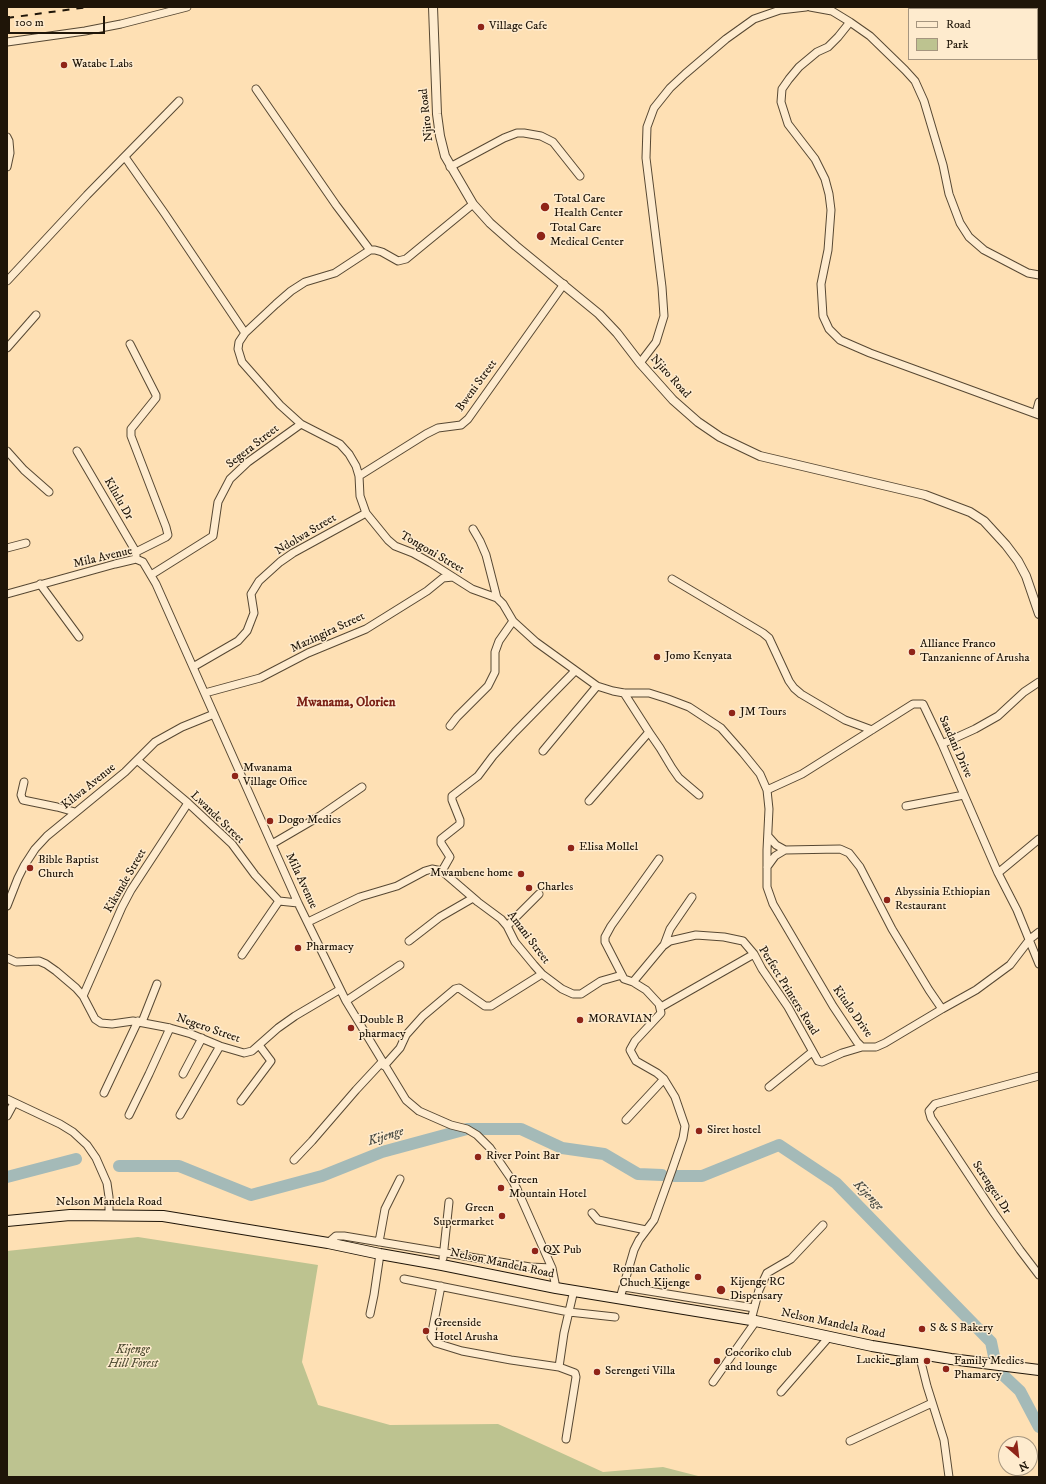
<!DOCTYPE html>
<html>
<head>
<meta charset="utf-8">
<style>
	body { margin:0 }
	#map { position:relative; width:1046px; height:1484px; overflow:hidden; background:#fee0b4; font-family:"IM FELL DW Pica",serif }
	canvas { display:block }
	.frame { position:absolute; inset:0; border:8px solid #1f1508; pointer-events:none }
	.legend { position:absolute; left:908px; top:8px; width:130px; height:52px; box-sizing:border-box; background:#feebce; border:1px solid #a5957f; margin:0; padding:5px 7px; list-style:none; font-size:12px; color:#1f1508 }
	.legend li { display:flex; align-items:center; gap:8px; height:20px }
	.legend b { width:20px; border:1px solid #a5957f }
	.north { position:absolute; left:998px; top:1436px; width:40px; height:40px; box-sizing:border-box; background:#feebce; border:1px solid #a5957f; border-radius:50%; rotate:152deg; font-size:11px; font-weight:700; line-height:16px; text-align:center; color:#1f1508 }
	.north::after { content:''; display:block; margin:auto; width:14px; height:18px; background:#8f2418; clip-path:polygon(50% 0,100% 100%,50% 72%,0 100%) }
	.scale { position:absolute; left:8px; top:16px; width:97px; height:18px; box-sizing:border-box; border:2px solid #1f1508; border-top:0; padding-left:5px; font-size:12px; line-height:14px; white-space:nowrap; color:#1f1508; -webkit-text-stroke:3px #feebce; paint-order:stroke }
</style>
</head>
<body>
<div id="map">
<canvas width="1046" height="1484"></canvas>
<div class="frame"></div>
<ul class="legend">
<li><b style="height:5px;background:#feebce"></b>Road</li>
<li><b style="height:11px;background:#bdc390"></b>Park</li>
</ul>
<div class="north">N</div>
<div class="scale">100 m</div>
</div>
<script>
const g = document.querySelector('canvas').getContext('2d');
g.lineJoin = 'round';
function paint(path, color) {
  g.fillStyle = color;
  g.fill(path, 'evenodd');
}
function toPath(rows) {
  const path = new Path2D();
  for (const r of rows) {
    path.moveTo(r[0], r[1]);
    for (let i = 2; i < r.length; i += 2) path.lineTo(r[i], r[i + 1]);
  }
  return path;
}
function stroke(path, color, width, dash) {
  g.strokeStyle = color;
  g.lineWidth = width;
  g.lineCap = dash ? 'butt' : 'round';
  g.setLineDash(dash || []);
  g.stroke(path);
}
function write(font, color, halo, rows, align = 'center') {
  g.font = font + ' "IM FELL DW Pica",serif';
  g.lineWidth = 3;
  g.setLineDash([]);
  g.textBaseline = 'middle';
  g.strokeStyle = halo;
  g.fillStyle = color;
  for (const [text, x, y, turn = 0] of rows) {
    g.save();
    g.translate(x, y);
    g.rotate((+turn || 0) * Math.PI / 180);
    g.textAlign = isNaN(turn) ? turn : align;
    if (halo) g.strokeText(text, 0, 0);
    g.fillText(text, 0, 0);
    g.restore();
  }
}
paint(toPath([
	[138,1237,318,1265,302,1362,318,1405,390,1425,498,1424,603,1472,663,1467,702,1477,7,1477,7,1251]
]), '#bdc390');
stroke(toPath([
	[119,1166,179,1166,251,1195,322,1176,382,1152,467,1129,521,1129,562,1148,604,1154,638,1174,662,1175],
	[674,1176,702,1176,779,1145,836,1183,991,1342,995,1361],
	[7,1177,76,1159],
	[1003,1375,1020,1391,1039,1427]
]), '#a4bab8', 12);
const minor = toPath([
	[810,7,832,11,850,22,870,36,905,70,915,81,924,101,943,165,949,194,960,223,969,237,984,250,1028,273,1039,275],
	[850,22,838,37,828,47,817,52,799,67,789,79,782,89,781,102,788,124,815,159,825,179,829,194,831,210,828,250,821,284,823,316,829,329,840,340,870,353,1039,415],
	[7,42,85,31,121,24,187,7],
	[256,89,336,205,370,250],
	[7,137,9,141,10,153,7,167],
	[125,157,165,214,245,333],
	[450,167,504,138,517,133,524,133,541,136,553,142,580,176],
	[473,204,406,259,398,261,382,252,375,250,370,250,335,273,305,282,291,291,276,304,245,333,239,342,238,349,242,362,280,405,301,424,340,444,349,454,356,466,359,476,360,496,366,513,388,540,395,546,413,553,431,563,472,589,497,598,503,604,513,621,536,642,597,686,613,691,624,693,649,693,668,699,689,707,721,728,743,753,760,774,767,790,769,809,767,850,767,887,773,904,833,1006,857,1042,862,1047,876,1047,885,1043,942,1009,976,990,1010,965,1030,939,1039,932],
	[7,281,87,195,179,101],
	[130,344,156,395,156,398,131,429,131,436,166,527,168,535,166,537,136,552],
	[7,348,36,315],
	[640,363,656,342,664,316,662,287,646,158,647,127,654,108,670,88,685,74,726,39,754,19,780,10,806,7],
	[1036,413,1039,402],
	[7,451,24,470,49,492],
	[77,451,136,552,136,557],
	[359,476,426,434,438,428,461,425,468,419,564,284],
	[473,529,480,541,486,555,497,598],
	[7,548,26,543],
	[151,575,213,536,218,502,230,479,248,462,301,424],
	[672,579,763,633,769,638,789,681,794,688,801,694,845,720,872,730],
	[40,584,79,637],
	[7,594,115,564,136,559,143,562,156,584,298,903,346,1001,406,1100,419,1111,451,1125,467,1129,477,1135,490,1148,512,1180,517,1189,552,1268,556,1288],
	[193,667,238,641,247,631,254,613,251,594,259,581,280,562,293,553,366,513],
	[205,693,260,678,308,653,366,629,427,591,443,578,453,577],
	[450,726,457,717,488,686,495,672,495,652,499,641,513,621],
	[649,732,660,748,672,768,679,778,699,795],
	[942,744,975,729,998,716,1024,692,1039,682],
	[543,751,597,686],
	[137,760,188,803,232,844,255,875,279,901,298,903],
	[24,782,21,795,23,800,57,807,75,812],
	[767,790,802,774,913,704,923,704,942,744,998,873,1017,910,1039,964],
	[589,801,649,732,624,693],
	[906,806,964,795],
	[768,836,776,845,785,850],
	[272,844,320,816,362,787],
	[767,867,775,856,785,850,840,849,849,853,860,867,892,929,929,990,942,1009],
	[442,871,450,857,441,843,441,839,460,824,460,820,452,800,452,796,478,776,493,756,515,732,575,671],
	[998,873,1039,839],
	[7,906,18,878,24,866,35,849,47,836,125,772,155,742,182,727,214,714],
	[308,922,360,897,397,886,425,871,432,869,442,871,478,902,501,919,507,926,515,942,534,965,542,974,562,989,573,994,581,994,601,981,622,975,624,979,633,982,646,990,659,1004,661,1013,635,1041,630,1050,636,1061,657,1073,664,1079,675,1097,685,1126,683,1138,672,1170,654,1220,639,1240,634,1250,620,1298],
	[507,926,539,894],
	[409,941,440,917,473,898],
	[664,945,670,929,692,897],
	[242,955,279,901],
	[7,958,16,962,39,961,46,964,56,971,76,988,83,996,95,1019,101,1023,112,1024,133,1021,170,1028,191,1034,220,1046,244,1053,252,1051,278,1028,295,1016,339,990],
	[622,975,605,942,605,937,611,926,659,859],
	[633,982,663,946,670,941,696,935,724,937,743,941,754,954,762,969,788,1007,818,1061,822,1062,842,1053,862,1047],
	[83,996,122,907,131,890,188,803],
	[346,1001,400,965],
	[661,1007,754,954],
	[142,1022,157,984],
	[384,1066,400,1048,406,1035,423,1016,455,989,459,988,485,1006,491,1006,542,974],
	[183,1074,202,1038],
	[1039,1076,935,1104,929,1111,931,1118,994,1213,1020,1250,1039,1275],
	[769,1087,812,1052],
	[104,1093,138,1021],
	[7,1099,60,1124,73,1132,87,1145,96,1158,107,1183,109,1197,109,1215],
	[241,1101,271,1061,259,1045],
	[129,1115,149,1074,170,1028],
	[180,1115,220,1046],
	[7,1116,14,1103],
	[626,1120,664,1079],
	[294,1160,312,1141,356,1090,382,1062],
	[592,1213,598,1220,646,1230],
	[379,1242,385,1209,400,1179],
	[328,1243,336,1236,344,1236,530,1267,552,1268],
	[443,1258,449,1202],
	[404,1279,569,1312,615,1317],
	[441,1286,431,1337,436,1343,462,1351,511,1360,559,1367,575,1373,576,1377,566,1439],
	[624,1287,754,1308],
	[370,1314,374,1295,380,1254],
	[751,1320,759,1290,767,1273,791,1259,823,1225],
	[919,1354,927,1386,944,1440,949,1477],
	[559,1367,564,1333,574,1290],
	[713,1382,756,1321],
	[781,1392,829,1337],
	[850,1441,932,1403]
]);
const tertiary = toPath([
	[433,7,437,114,440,136,445,156,473,204,490,223,516,246,599,314,617,333,640,363,673,400,698,422,720,437,760,456,925,495,970,512,984,521,1006,545,1018,561,1026,576,1039,614]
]);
const secondary = toPath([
	[7,1221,70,1215,163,1216,328,1243,380,1254,442,1265,556,1288,751,1320,872,1346,951,1359,1039,1370]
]);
stroke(minor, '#574833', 9);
stroke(tertiary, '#574833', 10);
stroke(secondary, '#1f1508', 12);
stroke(minor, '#feebce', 7);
stroke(tertiary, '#feebce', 8);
stroke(secondary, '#feebce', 10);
stroke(toPath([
	[7,18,88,7]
]), '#1f1508', 2, [7, 7]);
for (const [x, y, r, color] of [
	[481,27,4,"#8f2418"],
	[64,65,4,"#8f2418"],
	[545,207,5,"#8f2418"],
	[541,236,5,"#8f2418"],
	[912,652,4,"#8f2418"],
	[657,657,4,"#8f2418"],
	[732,713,4,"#8f2418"],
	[235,776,4,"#8f2418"],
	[270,821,4,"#8f2418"],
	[571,848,4,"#8f2418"],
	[30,868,4,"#8f2418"],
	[521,874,4,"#8f2418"],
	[529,888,4,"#8f2418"],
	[887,900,4,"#8f2418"],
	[298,948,4,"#8f2418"],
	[580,1020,4,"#8f2418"],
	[351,1028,4,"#8f2418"],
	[699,1131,4,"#8f2418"],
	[478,1157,4,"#8f2418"],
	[501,1188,4,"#8f2418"],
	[502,1216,4,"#8f2418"],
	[535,1251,4,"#8f2418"],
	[698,1277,4,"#8f2418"],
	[721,1290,5,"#8f2418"],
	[922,1329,4,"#8f2418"],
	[426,1331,4,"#8f2418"],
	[717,1361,4,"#8f2418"],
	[927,1361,4,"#8f2418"],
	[946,1369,4,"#8f2418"],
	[597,1372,4,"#8f2418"]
]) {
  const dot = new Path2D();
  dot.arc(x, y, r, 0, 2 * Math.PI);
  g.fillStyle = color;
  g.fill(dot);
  stroke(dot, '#feebce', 1.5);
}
write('12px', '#1f1508', '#feebce', [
	["Village Cafe",489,27],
	["Watabe Labs",72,65],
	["Total Care",554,200],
	["Health Center",554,214],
	["Total Care",550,229],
	["Medical Center",550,243],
	["Alliance Franco",920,645],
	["Tanzanienne of Arusha",920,659],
	["Jomo Kenyata",665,657],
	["JM Tours",740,713],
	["Mwanama",243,769],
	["Village Office",243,783],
	["Dogo Medics",278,821],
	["Elisa Mollel",579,848],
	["Bible Baptist",38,861],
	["Church",38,875],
	["Mwambene home",513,874,"right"],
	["Charles",537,888],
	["Abyssinia Ethiopian",895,893],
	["Restaurant",895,907],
	["Pharmacy",306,948],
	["MORAVIAN",588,1020],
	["Double B",359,1021],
	["pharmacy",359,1035],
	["Siret hostel",707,1131],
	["River Point Bar",486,1157],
	["Green",509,1181],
	["Mountain Hotel",509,1195],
	["Green",494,1209,"right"],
	["Supermarket",494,1223,"right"],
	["QX Pub",543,1251],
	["Roman Catholic",690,1270,"right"],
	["Chuch Kijenge",690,1284,"right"],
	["Kijenge RC",730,1283],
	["Dispensary",730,1297],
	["Greenside",434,1324],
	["Hotel Arusha",434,1338],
	["S & S Bakery",930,1329],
	["Cocoriko club",725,1354],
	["and lounge",725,1368],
	["Luckie_glam",919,1361,"right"],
	["Family Medics",954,1362],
	["Phamarcy",954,1376],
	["Serengeti Villa",605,1372]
], 'left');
write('12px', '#1f1508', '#feebce', [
	["Njiro Road",427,115,-96],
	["Njiro Road",670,377,48],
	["Bweni Street",477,386,-54],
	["Segera Street",253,447,-38],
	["Kilulu Dr",118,499,60],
	["Ndolwa Street",306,535,-31],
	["Tongoni Street",432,553,30],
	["Mila Avenue",103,558,-13],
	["Mazingira Street",328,633,-25],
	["Saadani Drive",955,747,66],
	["Kilwa Avenue",89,787,-39],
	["Lwande Street",217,818,44],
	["Kikunde Street",126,881,-60],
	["Mila Avenue",301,881,65],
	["Amani Street",528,938,53],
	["Perfect Printers Road",788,991,58],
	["Kitulo Drive",852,1012,55],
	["Negero Street",208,1029,19],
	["Serengeti Dr",991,1188,57],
	["Nelson Mandela Road",109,1203],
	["Nelson Mandela Road",502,1264,12],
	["Nelson Mandela Road",833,1324,12]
]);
write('italic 12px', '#565238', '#feebce', [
	["Kijenge",133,1351],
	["Hill Forest",133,1365]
]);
write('bold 13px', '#7a1f14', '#feebce', [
	["Mwanama, Olorien",346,703]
]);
write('italic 13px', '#4e4f46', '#feebce', [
	["Kijenge",386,1137,-17],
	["Kijenge",868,1196,46]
]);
</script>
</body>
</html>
